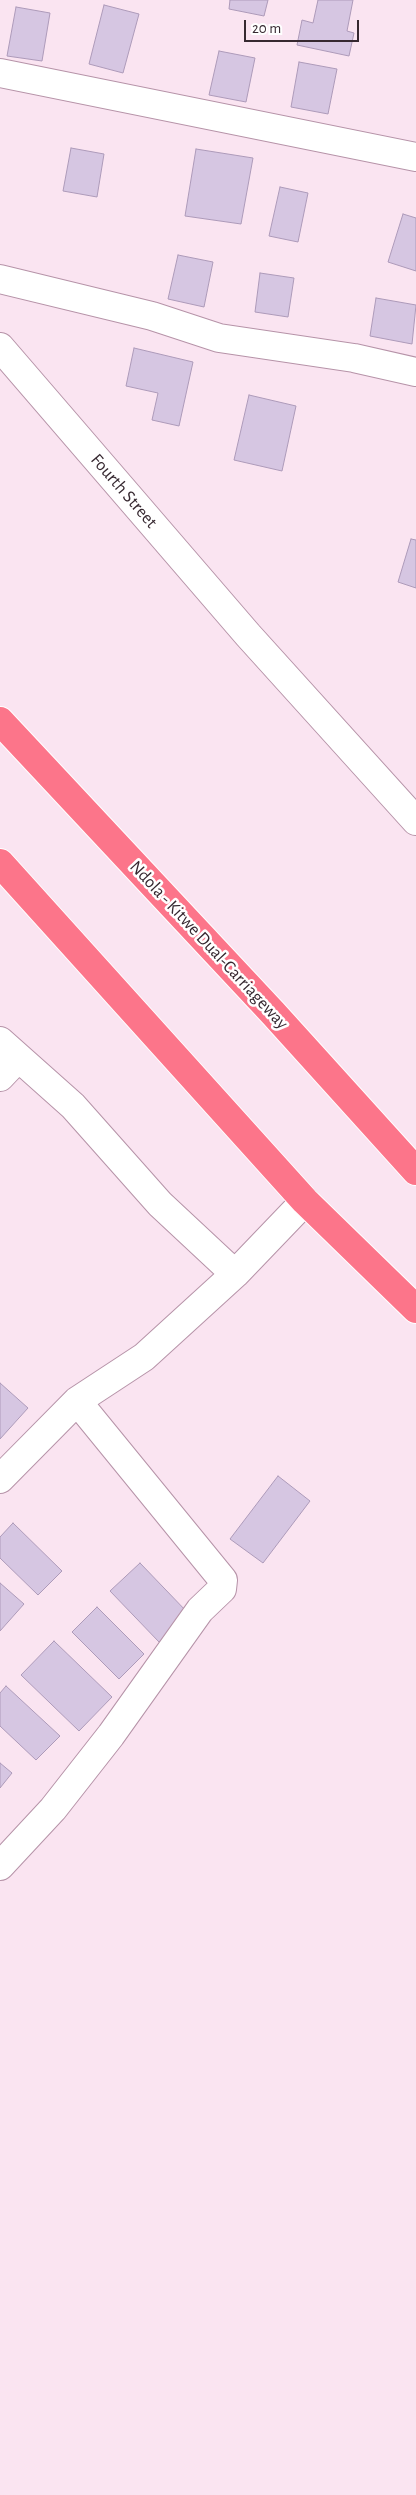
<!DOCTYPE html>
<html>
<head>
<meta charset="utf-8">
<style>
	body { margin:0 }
	#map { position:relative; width:416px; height:2495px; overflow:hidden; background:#fae4f1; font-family:"Alegreya Sans",sans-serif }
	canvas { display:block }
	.scale { position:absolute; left:244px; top:20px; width:115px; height:22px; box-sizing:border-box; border:2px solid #362830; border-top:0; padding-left:6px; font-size:15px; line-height:18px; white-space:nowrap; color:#362830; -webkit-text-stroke:4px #fff; paint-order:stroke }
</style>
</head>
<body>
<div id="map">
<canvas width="416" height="2495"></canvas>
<div class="scale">20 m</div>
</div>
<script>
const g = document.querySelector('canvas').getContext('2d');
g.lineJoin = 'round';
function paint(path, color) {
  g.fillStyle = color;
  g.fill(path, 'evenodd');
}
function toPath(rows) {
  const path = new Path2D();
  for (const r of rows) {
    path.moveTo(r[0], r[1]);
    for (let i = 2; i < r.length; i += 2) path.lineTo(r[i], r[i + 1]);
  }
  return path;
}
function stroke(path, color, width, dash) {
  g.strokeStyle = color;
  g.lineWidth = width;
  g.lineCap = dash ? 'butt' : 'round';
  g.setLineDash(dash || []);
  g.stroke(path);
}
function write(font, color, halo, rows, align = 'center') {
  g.font = font + ' "Alegreya Sans",sans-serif';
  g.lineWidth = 5;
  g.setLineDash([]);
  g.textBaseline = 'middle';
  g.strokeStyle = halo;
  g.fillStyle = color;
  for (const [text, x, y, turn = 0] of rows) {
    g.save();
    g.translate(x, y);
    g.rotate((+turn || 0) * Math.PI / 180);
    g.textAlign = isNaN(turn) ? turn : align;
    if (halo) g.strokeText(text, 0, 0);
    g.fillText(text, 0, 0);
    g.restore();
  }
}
const building = toPath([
	[230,0,268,0,264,16,229,9,230,0],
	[318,0,353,0,347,31,354,33,349,56,297,45,302,20,313,23,318,0],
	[104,5,139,14,123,73,89,64,104,5],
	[16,7,50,13,42,61,7,56,16,7],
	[219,51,255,58,246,102,209,95,219,51],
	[299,62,337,69,328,114,291,107,299,62],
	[71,148,104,154,97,197,63,191,71,148],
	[196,149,253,158,241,224,185,216,196,149],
	[280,187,308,193,298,242,269,236,280,187],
	[403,214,416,218,416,271,388,262,403,214],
	[178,255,213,262,204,307,168,299,178,255],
	[260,273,294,278,288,317,255,312,260,273],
	[376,298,416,305,412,344,370,336,376,298],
	[134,348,193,362,179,426,152,420,158,393,126,386,134,348],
	[249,395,296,406,282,471,234,460,249,395],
	[411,539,416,540,416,588,398,582,411,539],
	[0,1383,28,1408,0,1439,0,1383],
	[278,1476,310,1501,263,1563,230,1539,278,1476],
	[13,1523,62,1571,38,1595,0,1558,0,1537,13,1523],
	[140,1563,188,1613,159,1642,110,1591,140,1563],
	[0,1583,24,1604,0,1631,0,1583],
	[97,1607,144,1654,119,1679,72,1632,97,1607],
	[54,1641,112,1697,79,1731,21,1675,54,1641],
	[6,1686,60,1736,36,1760,0,1726,0,1693,6,1686],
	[0,1763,12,1773,0,1788,0,1763]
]);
paint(building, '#d6c6e2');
stroke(building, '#ad9ab9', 1);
const minor = toPath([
	[0,73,416,157],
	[0,279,152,316,219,338,354,358,416,372],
	[0,347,248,635,416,821],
	[0,1041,73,1106,160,1204,235,1274],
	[0,1077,18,1058],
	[0,1479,77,1401,144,1357,235,1274,305,1201],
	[0,1866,53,1809,111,1735,200,1610,222,1589,223,1580,77,1401]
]);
const highway = toPath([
	[0,721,273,1013,416,1171],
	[0,863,305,1201,416,1309]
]);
stroke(minor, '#b693a8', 30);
stroke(highway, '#fff', 30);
stroke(minor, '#fff', 28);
stroke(highway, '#fc758a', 28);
write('18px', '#362830', '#fff', [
	["Fourth Street",124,491,49],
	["Ndola - Kitwe Dual-Carriageway",209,945,47]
]);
</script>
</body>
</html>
